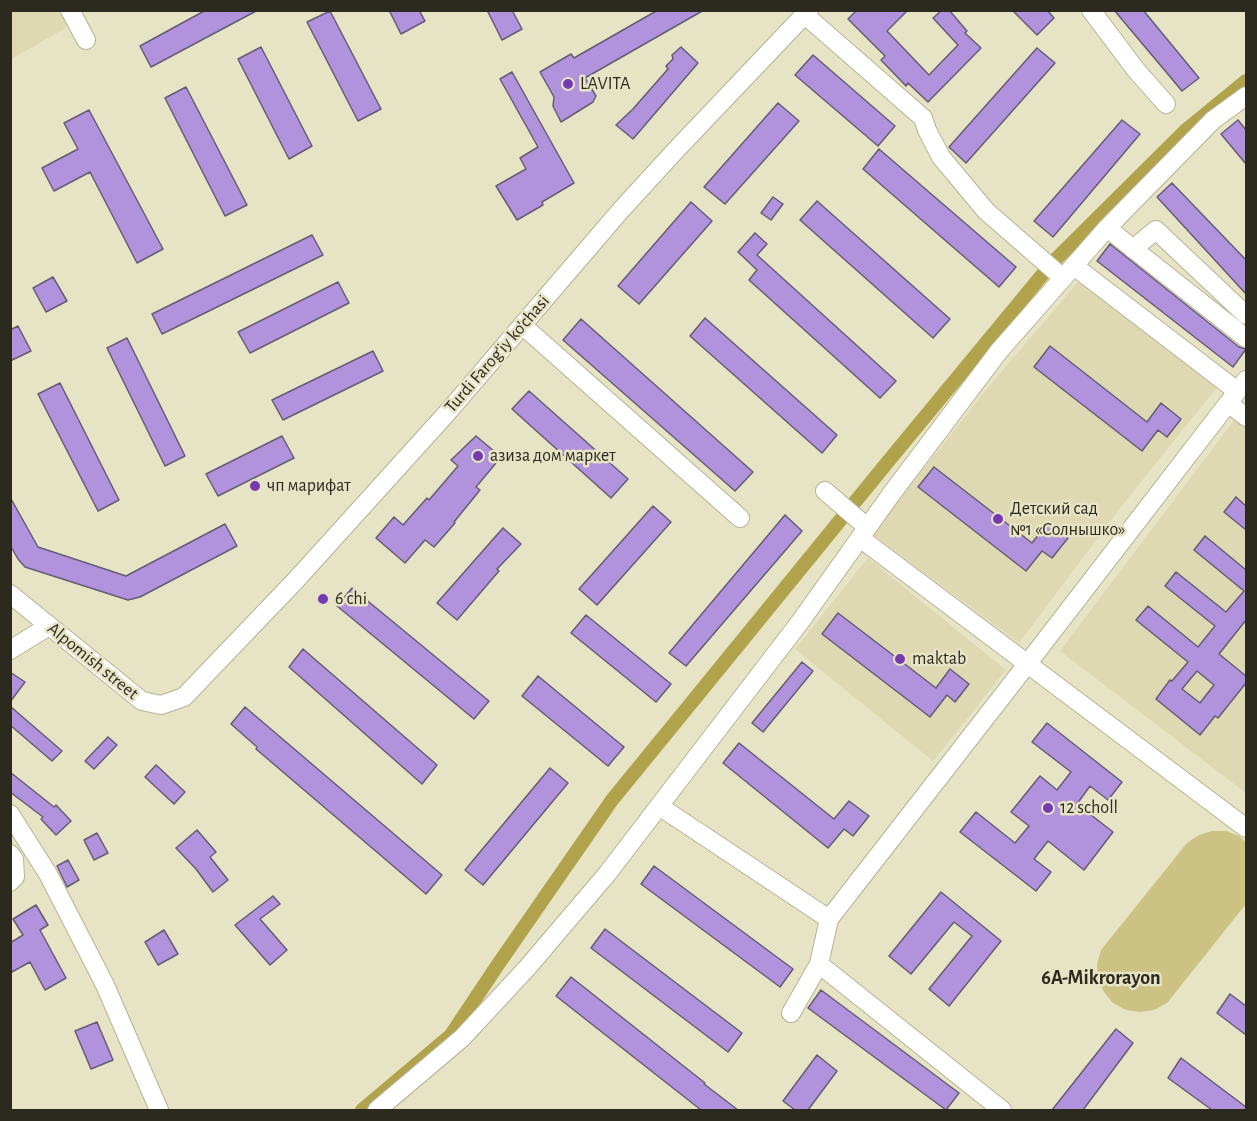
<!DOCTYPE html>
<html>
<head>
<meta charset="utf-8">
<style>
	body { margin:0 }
	#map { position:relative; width:1257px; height:1121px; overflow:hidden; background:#e7e3c5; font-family:"Alegreya Sans",sans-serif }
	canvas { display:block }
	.frame { position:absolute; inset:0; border:12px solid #2c2a1f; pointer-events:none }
</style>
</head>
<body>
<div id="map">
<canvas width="1257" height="1121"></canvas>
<div class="frame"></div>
</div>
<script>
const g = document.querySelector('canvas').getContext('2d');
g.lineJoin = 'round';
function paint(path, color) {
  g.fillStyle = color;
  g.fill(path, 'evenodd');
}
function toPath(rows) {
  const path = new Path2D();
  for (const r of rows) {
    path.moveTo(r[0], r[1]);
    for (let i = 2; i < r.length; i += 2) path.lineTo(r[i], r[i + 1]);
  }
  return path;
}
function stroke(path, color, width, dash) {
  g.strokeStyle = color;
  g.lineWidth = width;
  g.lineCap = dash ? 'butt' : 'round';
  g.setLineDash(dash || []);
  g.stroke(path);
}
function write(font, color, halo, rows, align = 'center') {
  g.font = font + ' "Alegreya Sans",sans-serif';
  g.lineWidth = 5;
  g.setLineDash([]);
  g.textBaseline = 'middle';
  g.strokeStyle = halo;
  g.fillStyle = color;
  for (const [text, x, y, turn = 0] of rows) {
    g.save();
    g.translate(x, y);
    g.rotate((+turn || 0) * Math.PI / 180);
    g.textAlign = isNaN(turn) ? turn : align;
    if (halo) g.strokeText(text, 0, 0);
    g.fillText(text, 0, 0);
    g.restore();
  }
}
paint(toPath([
	[11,11,63,11,71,25,11,59],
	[1078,282,1218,386,1124,503,1019,643,872,534,986,390],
	[1244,407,1246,409,1246,793,1060,651],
	[868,558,1006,670,933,761,795,649]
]), '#ded8b3');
paint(toPath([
	[1212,831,1226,831,1239,836,1246,842,1246,904,1167,1003,1154,1010,1140,1012,1126,1010,1113,1003,1104,992,1098,979,1097,964,1101,950,1187,843,1199,835]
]), '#ccc283');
stroke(toPath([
	[362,1110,451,1035,497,966,612,800,701,691,886,464,1052,263,1185,131,1246,81]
]), '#b1a34c', 14);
const building = toPath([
	[206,10,258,10,151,67,140,46,206,10],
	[389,10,419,10,425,21,401,34,389,10],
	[487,10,512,10,522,29,502,40,487,10],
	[658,10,704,10,585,78,596,96,593,102,561,122,553,106,554,97,540,72,571,54,574,58,658,10],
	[857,10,908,10,887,31,929,75,958,45,933,18,942,10,949,10,967,31,965,33,981,48,928,102,908,83,906,86,881,60,885,56,848,19,857,10],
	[1012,10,1047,10,1054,18,1037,35,1012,10],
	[1114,10,1143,10,1199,78,1182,91,1114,10],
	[330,11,381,109,358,121,307,22,330,11],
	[261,47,312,146,289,159,238,59,261,47],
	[681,47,698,63,633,139,616,125,633,109,668,69,666,66,673,59,672,55,681,47],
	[1037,48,1055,63,966,163,949,147,1037,48],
	[813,55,895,126,878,146,795,75,813,55],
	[512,72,574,183,542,202,543,205,517,220,496,186,526,169,520,158,538,147,500,79,512,72],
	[186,87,247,205,225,216,165,98,186,87],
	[778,103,799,121,725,204,704,187,778,103],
	[89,110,163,249,137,263,90,172,54,191,42,168,78,149,64,123,89,110],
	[1122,120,1140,134,1053,237,1034,221,1122,120],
	[1238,120,1246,130,1246,164,1221,134,1238,120],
	[879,149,1016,267,999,287,863,169,879,149],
	[1172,183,1246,260,1246,294,1157,197,1172,183],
	[773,197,783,204,771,220,761,213,773,197],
	[817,201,950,319,933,338,800,220,817,201],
	[691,202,712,221,639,304,618,286,691,202],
	[755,233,767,244,757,255,896,381,880,398,749,280,757,270,738,252,755,233],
	[312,235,323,255,162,334,152,314,312,235],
	[1110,244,1239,347,1246,349,1233,367,1097,261,1110,244],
	[53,277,67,301,46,312,33,288,53,277],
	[338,282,349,303,250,353,238,332,338,282],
	[705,318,837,435,822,453,690,336,705,318],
	[581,319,753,472,735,491,563,340,581,319],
	[18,326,31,351,10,361,10,330,18,326],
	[127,338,185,456,165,466,107,348,127,338],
	[1050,346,1147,422,1161,403,1181,419,1167,437,1158,430,1142,451,1034,367,1050,346],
	[373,351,383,371,283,420,272,400,373,351],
	[60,383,119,500,98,511,38,394,60,383],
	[529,391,628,479,611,498,512,409,529,391],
	[282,436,294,458,218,496,206,474,282,436],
	[476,436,501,457,476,487,480,490,454,522,455,523,434,547,425,540,405,563,376,538,394,517,403,525,427,498,429,500,458,466,451,460,476,436],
	[934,467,1032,543,1048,523,1068,538,1052,558,1042,551,1026,571,918,487,934,467],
	[10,497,38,547,126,576,225,524,237,546,140,597,128,600,25,567,18,559,10,545,10,497],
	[1236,497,1246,506,1246,530,1224,512,1236,497],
	[653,506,671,522,597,605,579,589,653,506],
	[785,515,802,531,686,666,669,653,785,515],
	[503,528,521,544,497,569,499,571,457,620,437,603,503,528],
	[1205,536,1246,570,1246,620,1219,654,1246,676,1246,683,1218,718,1215,716,1200,735,1156,699,1170,680,1172,681,1188,662,1136,620,1148,606,1198,647,1215,626,1165,586,1176,572,1226,612,1244,591,1194,550,1205,536],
	[1197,671,1214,685,1200,703,1182,689,1197,671],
	[352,588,489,701,474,719,337,606,352,588],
	[838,613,936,688,950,669,969,684,955,702,947,695,930,717,822,634,838,613],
	[586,615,671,684,656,702,571,633,586,615],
	[303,649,437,765,422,784,289,667,303,649],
	[802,662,813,671,763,732,752,723,802,662],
	[10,672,25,682,10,702,10,672],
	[538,676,624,747,608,766,522,696,538,676],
	[10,706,62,751,52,761,10,725,10,706],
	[245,707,442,875,426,894,256,749,257,747,231,724,245,707],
	[1047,723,1122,782,1108,800,1090,786,1077,804,1113,832,1084,870,1048,841,1034,859,1051,872,1036,891,960,832,976,812,1015,843,1029,826,1011,812,1040,776,1057,790,1071,772,1032,742,1047,723],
	[108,737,117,745,94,769,85,761,108,737],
	[739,743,834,819,849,801,869,816,853,836,844,829,828,848,723,763,739,743],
	[156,765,185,792,174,804,145,777,156,765],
	[550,768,568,783,483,885,465,870,550,768],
	[10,772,54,807,56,805,71,821,56,835,41,819,43,817,10,792,10,772],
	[197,830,216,852,210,857,228,880,213,892,196,869,176,848,197,830],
	[97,833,108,853,94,860,84,840,97,833],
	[68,860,79,880,67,887,57,866,68,860],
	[654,866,793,969,780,987,641,884,654,866],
	[941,892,1001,941,949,1006,929,989,972,936,954,922,911,974,889,956,941,892],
	[273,896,280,904,260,919,287,950,270,965,235,925,273,896],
	[36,905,48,925,40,930,66,978,45,990,30,962,10,973,10,943,23,935,13,919,36,905],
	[605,929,742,1033,728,1052,591,948,605,929],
	[164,930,178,954,158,965,145,942,164,930],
	[571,977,705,1083,704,1084,738,1110,701,1110,556,996,571,977],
	[821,990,959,1093,946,1110,808,1008,821,990],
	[1230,994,1246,1006,1246,1035,1217,1013,1230,994],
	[97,1022,113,1060,91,1069,75,1031,97,1022],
	[1116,1029,1133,1043,1083,1110,1052,1110,1116,1029],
	[817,1055,837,1071,808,1110,795,1110,783,1101,817,1055],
	[1181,1058,1246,1107,1246,1110,1212,1110,1168,1078,1181,1058]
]);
paint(building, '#b193dd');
stroke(building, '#655c74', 1.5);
const minor = toPath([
	[70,10,86,40],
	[1091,10,1136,70,1166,104],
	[805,15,923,118,927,130,941,157,986,211,1063,278],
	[1107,228,1246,338],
	[1133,249,1156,230,1246,315],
	[1074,266,1237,391],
	[522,325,740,518],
	[1228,403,1246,417],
	[825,491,867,527],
	[860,538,1246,828],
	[10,594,142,701,161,705,184,697,296,580,447,413,621,210,675,151,809,10],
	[10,650,49,626],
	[659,806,829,919],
	[10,814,48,874,105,985,159,1110],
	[10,854,14,859,15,877,10,882],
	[819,964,1002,1110],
	[791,1013,819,964,829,919,1028,663,1246,380],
	[377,1110,462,1038,527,968,607,874,800,622,892,493,999,351,1107,228,1213,120,1246,96]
]);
stroke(minor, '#b7b397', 20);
stroke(minor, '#fff', 18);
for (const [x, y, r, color] of [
	[568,84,6,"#743bb1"],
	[478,456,6,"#743bb1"],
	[255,486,6,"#743bb1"],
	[998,519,6,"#743bb1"],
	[323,599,6,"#743bb1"],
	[900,659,6,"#743bb1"],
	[1048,808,6,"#743bb1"]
]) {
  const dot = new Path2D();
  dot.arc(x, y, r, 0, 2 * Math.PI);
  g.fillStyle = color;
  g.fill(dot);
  stroke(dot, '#e7e3c5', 2);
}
write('18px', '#2c2a1f', '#e7e3c5', [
	["LAVITA",580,84],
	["азиза дом маркет",490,456],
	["чп марифат",267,486],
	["Детский сад",1010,509],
	["№1 «Солнышко»",1010,530],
	["6 chi",335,599],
	["maktab",912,659],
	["12 scholl",1060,808]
], 'left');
write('18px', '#2c2a1f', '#e7e3c5', [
	["Turdi Farog'iy ko'chasi",497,354,-49],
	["Alpomish street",93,661,39]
]);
write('bold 20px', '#2c2a1f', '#e7e3c5', [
	["6A-Mikrorayon",1101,978]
]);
</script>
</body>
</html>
